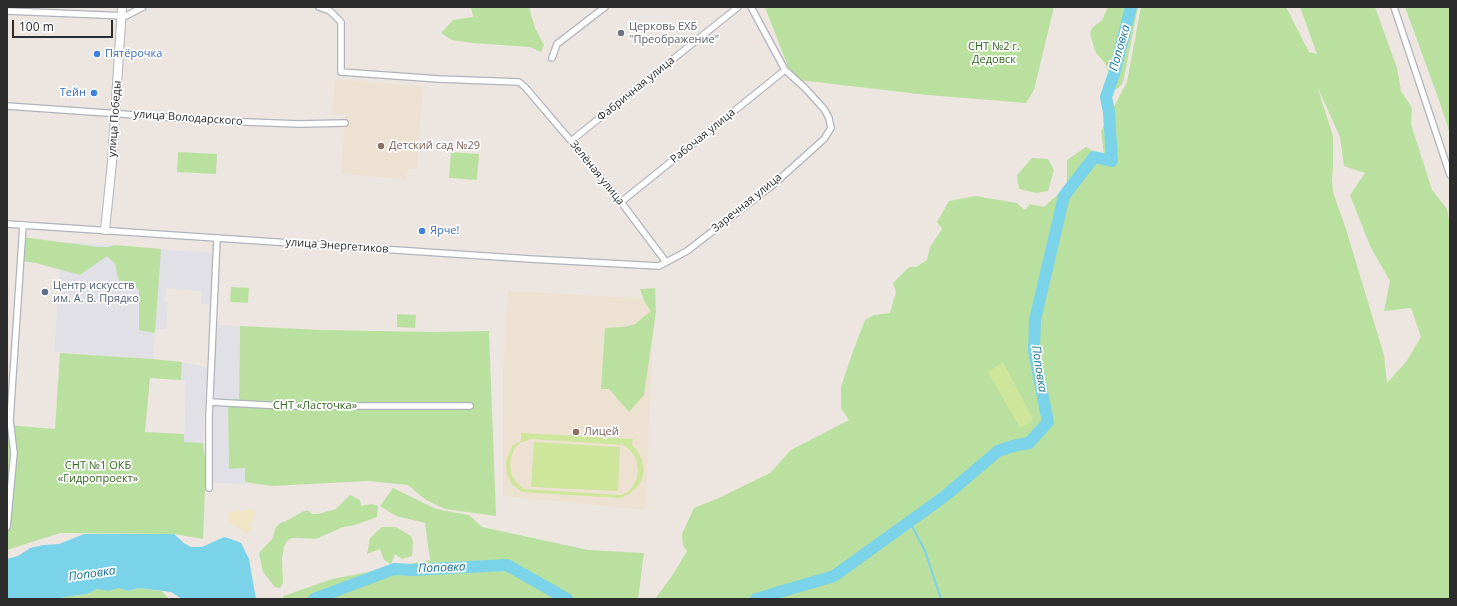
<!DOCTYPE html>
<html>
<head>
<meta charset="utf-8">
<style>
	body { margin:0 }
	#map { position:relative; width:1457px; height:606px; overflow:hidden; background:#ede6e0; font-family:"Open Sans",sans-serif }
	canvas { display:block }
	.frame { position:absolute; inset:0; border:8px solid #2c2c2c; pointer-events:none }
	.scale { position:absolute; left:12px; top:20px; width:101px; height:18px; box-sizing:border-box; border:2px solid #2c2c2c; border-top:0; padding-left:5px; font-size:12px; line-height:14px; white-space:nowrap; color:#2c2c2c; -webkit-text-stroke:3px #fff; paint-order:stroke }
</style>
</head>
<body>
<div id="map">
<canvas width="1457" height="606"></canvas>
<div class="frame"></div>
<div class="scale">100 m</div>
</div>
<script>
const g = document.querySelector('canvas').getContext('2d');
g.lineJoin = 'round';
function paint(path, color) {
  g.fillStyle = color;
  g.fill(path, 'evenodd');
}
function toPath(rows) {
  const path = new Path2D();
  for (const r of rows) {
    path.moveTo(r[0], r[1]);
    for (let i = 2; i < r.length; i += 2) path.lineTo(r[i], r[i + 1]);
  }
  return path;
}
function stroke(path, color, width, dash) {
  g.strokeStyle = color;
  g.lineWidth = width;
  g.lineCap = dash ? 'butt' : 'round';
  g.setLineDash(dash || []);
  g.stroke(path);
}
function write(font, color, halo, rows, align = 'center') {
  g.font = font + ' "Open Sans",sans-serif';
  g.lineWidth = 3.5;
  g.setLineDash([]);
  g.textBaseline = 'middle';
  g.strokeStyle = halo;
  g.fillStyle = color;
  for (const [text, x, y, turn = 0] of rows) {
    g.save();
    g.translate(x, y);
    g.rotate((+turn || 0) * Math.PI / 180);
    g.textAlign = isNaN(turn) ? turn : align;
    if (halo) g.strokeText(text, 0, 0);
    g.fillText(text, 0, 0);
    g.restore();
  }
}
paint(toPath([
	[62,242,214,253,211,305,201,304,201,291,166,288,165,302,168,303,166,329,155,329,153,359,54,352],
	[216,325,240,326,239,400,228,400,229,469,246,468,245,484,211,483],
	[182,362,207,367,203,443,184,442,186,380,181,380]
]), '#e1e0e6');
paint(toPath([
	[335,79,423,86,417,169,407,169,406,179,341,174,345,115,332,114],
	[508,291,654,299,646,510,503,496,503,369]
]), '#ede2d1');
paint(toPath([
	[471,7,529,7,535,28,544,45,541,52,530,47,472,43,452,40,441,33,453,20,473,17],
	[765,7,1054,7,1034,90,1026,103,927,95,799,80,789,69],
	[1108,7,1138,7,1124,78,1122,84,1117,89,1111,90,1108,83,1108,70,1105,63,1096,53,1090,34,1092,28,1102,20],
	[1141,7,1286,7,1309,52,1317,54,1300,7,1375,7,1397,68,1401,91,1412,108,1411,124,1432,190,1447,209,1450,225,1450,599,655,599,672,576,687,551,683,545,682,534,694,508,721,497,770,473,791,450,849,420,841,408,841,387,852,354,865,320,874,315,890,313,896,292,893,283,909,267,916,267,927,260,930,247,942,229,937,222,949,201,975,196,1017,203,1025,210,1030,204,1044,207,1067,186,1067,160,1086,147,1104,156,1101,131,1127,82],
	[1317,86,1340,137,1344,166,1365,173,1350,195,1370,246,1390,281,1384,311,1411,308,1421,337,1406,362,1387,383,1384,355,1346,229,1333,192,1332,179,1333,166,1333,136],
	[1405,7,1450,7,1450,134,1440,103],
	[178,152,217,154,216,174,177,172],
	[451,152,479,154,477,180,449,178],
	[1032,158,1048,159,1054,170,1048,191,1036,193,1019,189,1017,175],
	[22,237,98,247,109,247,115,245,161,249,155,333,139,330,139,290,133,284,119,281,115,264,107,256,80,275,36,263,21,261],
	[231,287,249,288,248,303,230,302],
	[655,288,656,312,644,395,629,412,609,389,601,389,605,328,624,327,635,324,651,311,645,303,640,289],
	[397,314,416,315,415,328,397,327],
	[240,326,322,330,434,332,489,331,496,516,445,509,426,500,408,485,368,481,272,486,245,482,245,468,229,469,228,400,239,399],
	[60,353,153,359,182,362,181,380,150,378,145,432,184,434,184,442,203,443,206,465,203,539,174,534,60,533,7,550,7,425,55,429],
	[393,488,436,509,469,515,482,527,588,550,644,553,638,599,283,599,283,596,332,579,430,560,425,523,396,516,380,506],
	[350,495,360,500,361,506,372,504,378,506,377,517,355,525,343,527,316,539,298,538,292,538,287,541,284,547,282,558,283,583,280,588,275,587,263,572,259,553,272,539,276,527,280,523,286,521,302,512,308,510,312,514,318,514,336,509],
	[382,527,396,527,411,536,413,542,412,556,402,559,395,554,391,564,384,560,380,549,367,554,370,538],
	[119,588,128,591,139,588,162,591,168,598,168,599,58,599,65,597,87,594,97,589,108,591]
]), '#bae0a0');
paint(toPath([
	[254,509,255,514,253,521,249,525,253,528,251,531,246,533,230,523,228,513,238,510,241,511]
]), '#f0e6c5');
paint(toPath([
	[1003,362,1033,419,1029,424,1020,428,988,372],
	[521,433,633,439,632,445,636,449,642,460,644,470,642,479,637,487,629,494,621,498,522,492,512,484,507,474,506,462,512,446,521,441],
	[531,439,623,445,630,450,636,458,638,469,637,478,633,486,629,491,621,495,524,489,516,482,511,474,510,462,514,449,520,443],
	[534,442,620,447,618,491,531,487]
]), '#cde69c');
paint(toPath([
	[84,534,174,534,184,543,191,547,202,547,224,537,231,539,241,543,249,559,256,599,182,599,171,592,139,588,128,591,119,588,108,591,97,589,87,594,65,597,58,599,7,599,7,559,18,556,30,548,44,545,59,544]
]), '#7ad3e8');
stroke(toPath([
	[910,522,925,551,941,599]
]), '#7ad3e8', 2);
stroke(toPath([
	[314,599,394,569,412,570,507,565,567,599],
	[756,599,834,576,945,496,998,451,1013,446,1029,443,1048,422,1034,351,1035,320,1064,196,1094,157,1112,161,1109,112,1106,97,1114,74,1131,7]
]), '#7ad3e8', 12);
const street = toPath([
	[319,7,330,11,341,22,341,72,439,79,519,82,525,87,571,141,621,202,666,262],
	[1394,7,1450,175],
	[7,11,126,16,143,7],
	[552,58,557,44,605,7],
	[7,106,221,121,299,124,345,123],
	[571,141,738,7],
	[621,202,785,70],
	[7,224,530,259,659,266,687,251,774,184,824,139,831,128,829,118,824,109,805,88,785,70,751,7],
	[210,402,284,406,470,406],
	[209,488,209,417,217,238],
	[7,527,14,453,10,420,23,225]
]);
const secondary = toPath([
	[105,230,112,162,122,7]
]);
stroke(street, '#b0b3bc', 8);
stroke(secondary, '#b0b3bc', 10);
stroke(street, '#fff', 5.5);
stroke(secondary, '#fff', 8);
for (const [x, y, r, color] of [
	[621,33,4,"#6b7280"],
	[97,54,4,"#3f7fe0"],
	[94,93,4,"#3f7fe0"],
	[381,146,4,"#8d6e63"],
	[422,231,4,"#3f7fe0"],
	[45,292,4,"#5c6f8a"],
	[576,432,4,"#8d6e63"]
]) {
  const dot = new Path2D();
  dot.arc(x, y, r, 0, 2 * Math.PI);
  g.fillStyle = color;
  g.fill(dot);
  stroke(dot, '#fff', 1.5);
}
write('11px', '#5b616d', '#fff', [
	["Церковь ЕХБ",629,27],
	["\"Преображение\"",629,40]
], 'left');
write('11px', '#33671f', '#fff', [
	["СНТ №2 г.",994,47],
	["Дедовск",994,60],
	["СНТ «Ласточка»",315,406],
	["СНТ №1 ОКБ",98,466],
	["«Гидропроект»",98,479]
]);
write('11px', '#366cbe', '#fff', [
	["Пятёрочка",105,54],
	["Тейн",86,93,"right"],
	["Ярче!",430,231]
], 'left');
write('11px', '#2c2c2c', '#fff', [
	["Фабричная улица",636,89,-39],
	["улица Володарского",188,118,4],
	["улица Победы",115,119,-86],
	["Рабочая улица",703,136,-39],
	["Зелёная улица",597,173,51],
	["Заречная улица",747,203,-39],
	["улица Энергетиков",337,246,4]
]);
write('11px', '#785e54', '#fff', [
	["Детский сад №29",389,146],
	["Лицей",584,432]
], 'left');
write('11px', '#4e5e75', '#fff', [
	["Центр искусств",53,286],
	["им. А. В. Прядко",53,299]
], 'left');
write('italic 12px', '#167497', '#fff', [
	["Поповка",1120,48,-74],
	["Поповка",1039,369,81],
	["Поповка",442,568,-2],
	["Поповка",92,574,-8]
]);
</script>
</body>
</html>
